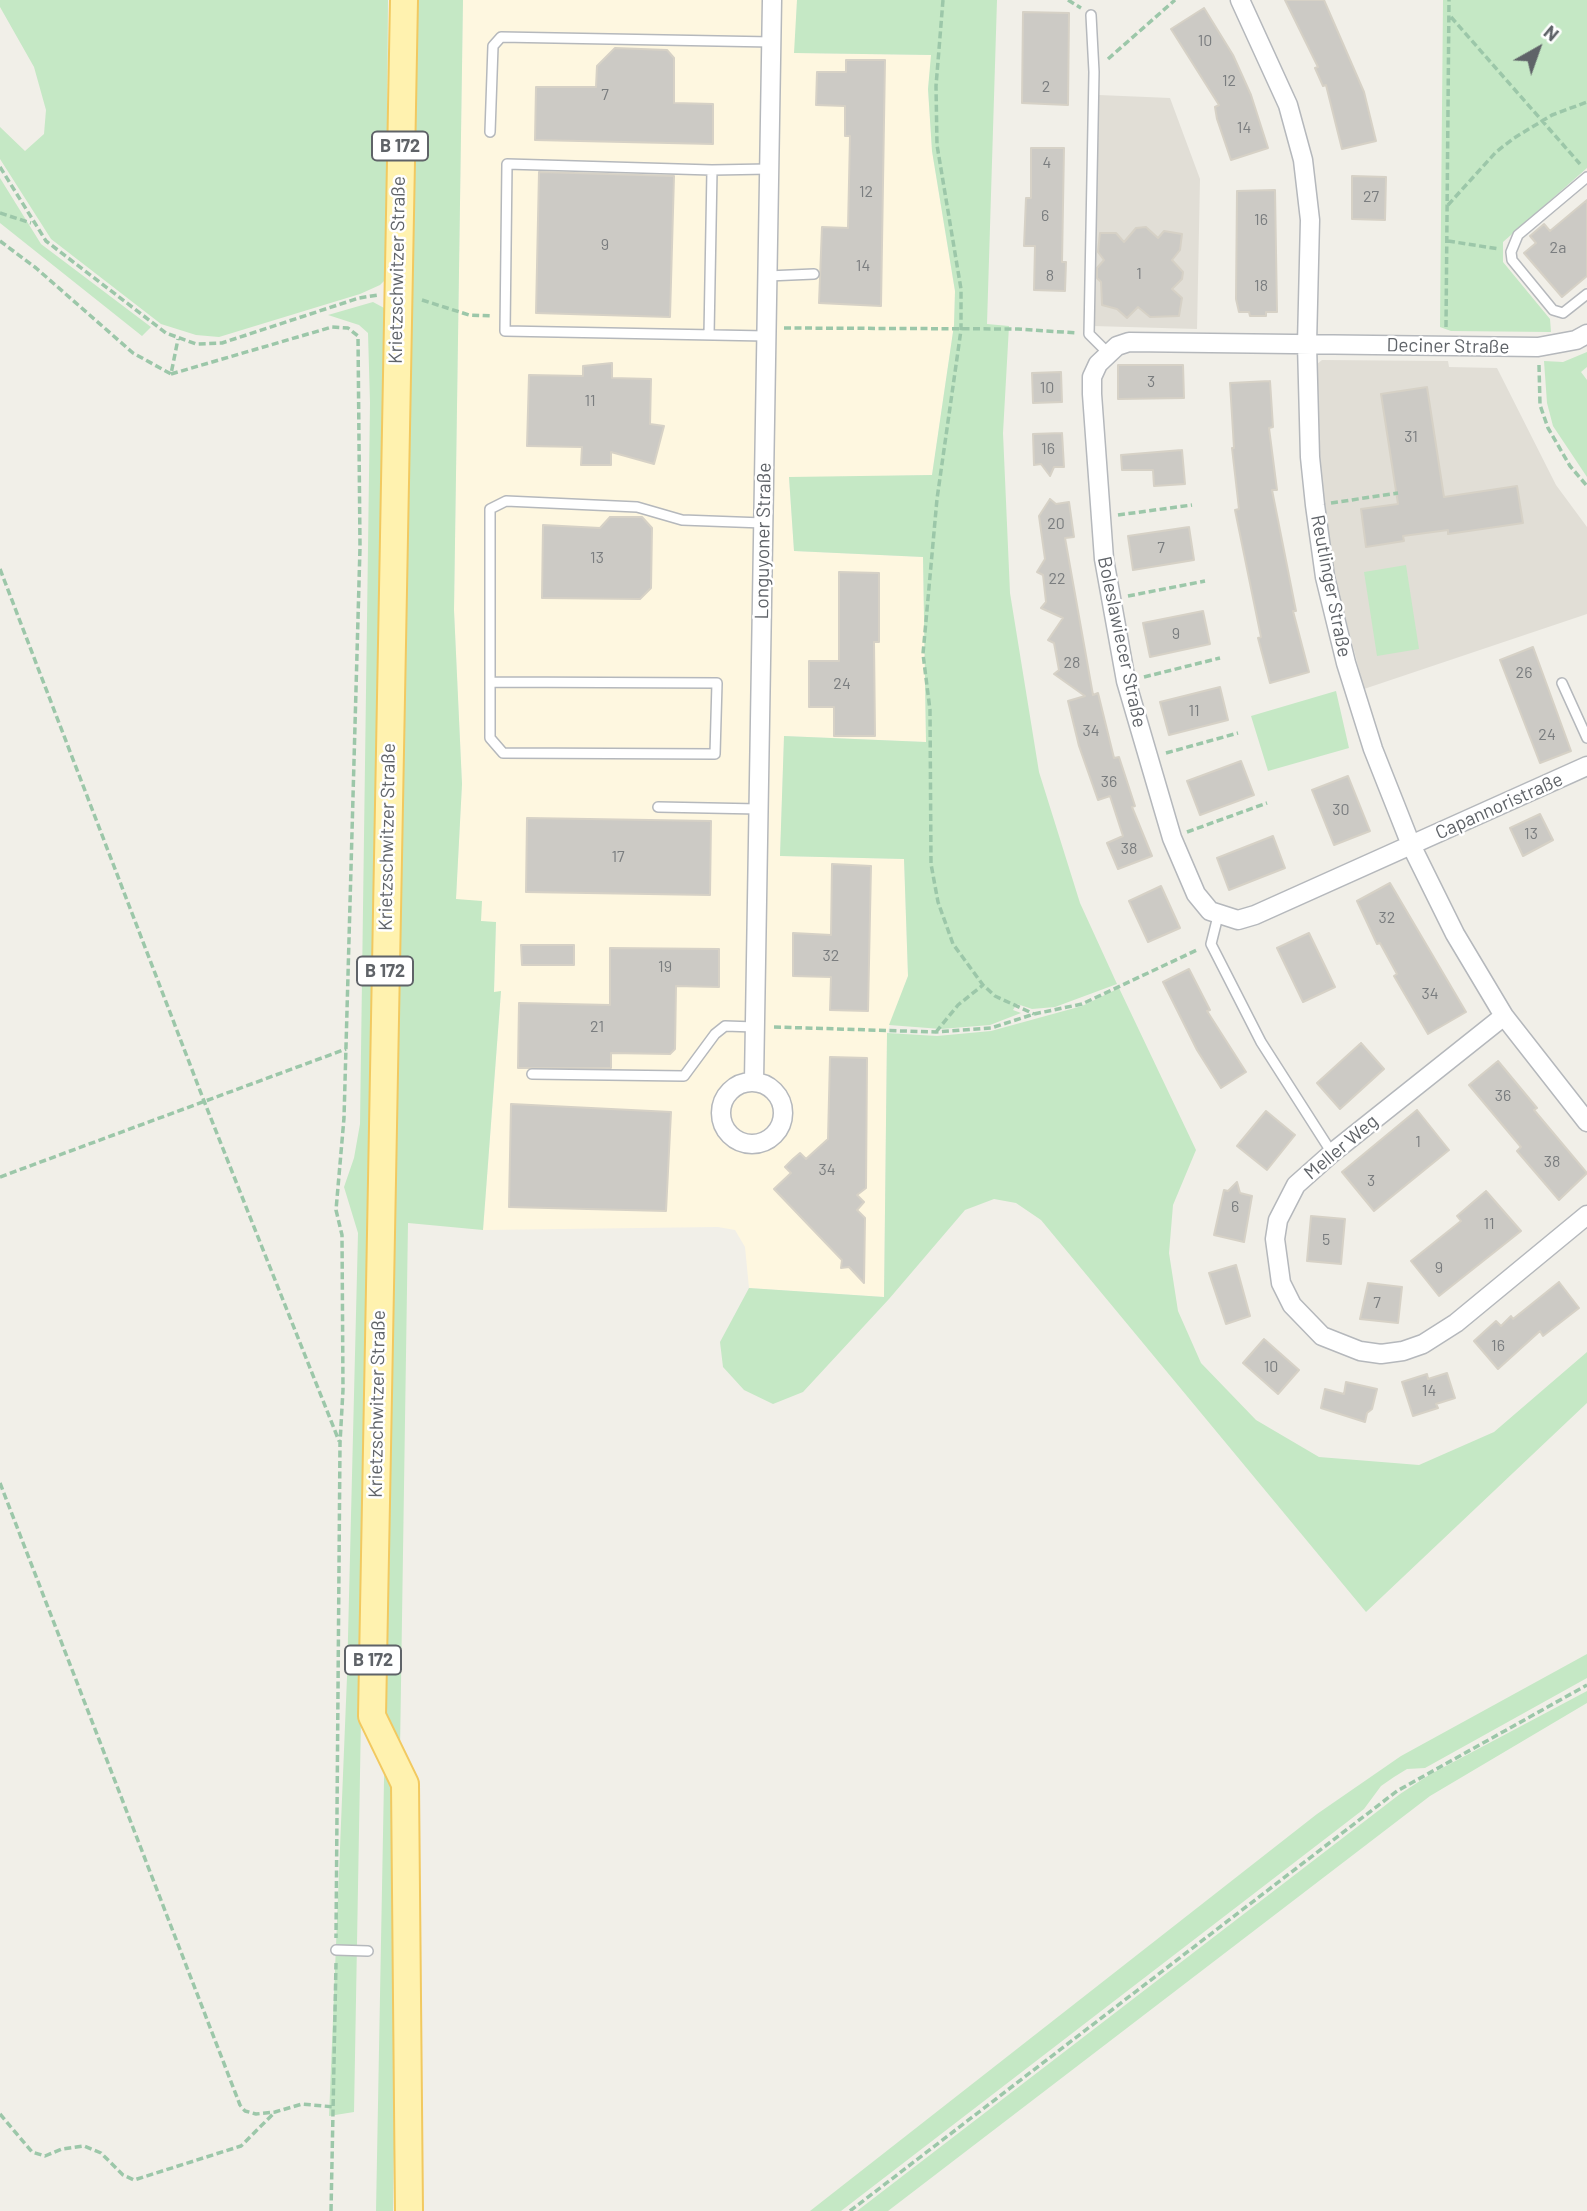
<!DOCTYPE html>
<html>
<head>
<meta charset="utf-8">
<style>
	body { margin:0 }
	#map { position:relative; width:1587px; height:2211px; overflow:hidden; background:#f1efe8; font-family:Barlow,sans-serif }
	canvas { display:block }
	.north { position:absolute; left:1503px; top:14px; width:70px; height:70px; -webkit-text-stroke:5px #fff; paint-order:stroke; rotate:40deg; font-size:19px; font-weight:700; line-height:28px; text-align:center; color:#5f6368 }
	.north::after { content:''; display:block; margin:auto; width:24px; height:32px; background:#5f6368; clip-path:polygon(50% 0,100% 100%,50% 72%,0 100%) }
</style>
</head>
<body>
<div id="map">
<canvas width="1587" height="2211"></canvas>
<div class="north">N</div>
</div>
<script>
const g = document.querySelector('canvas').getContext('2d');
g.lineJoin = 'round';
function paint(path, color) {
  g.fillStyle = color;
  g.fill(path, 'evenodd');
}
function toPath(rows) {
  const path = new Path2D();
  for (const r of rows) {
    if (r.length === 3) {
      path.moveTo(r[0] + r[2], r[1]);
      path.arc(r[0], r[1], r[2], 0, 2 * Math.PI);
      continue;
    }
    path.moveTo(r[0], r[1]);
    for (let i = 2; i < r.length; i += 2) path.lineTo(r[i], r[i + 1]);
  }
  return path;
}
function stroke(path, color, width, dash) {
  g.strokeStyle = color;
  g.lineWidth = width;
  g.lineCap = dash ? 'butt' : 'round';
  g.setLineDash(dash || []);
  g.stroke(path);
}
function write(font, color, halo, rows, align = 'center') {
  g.font = font + ' Barlow,sans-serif';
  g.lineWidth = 5;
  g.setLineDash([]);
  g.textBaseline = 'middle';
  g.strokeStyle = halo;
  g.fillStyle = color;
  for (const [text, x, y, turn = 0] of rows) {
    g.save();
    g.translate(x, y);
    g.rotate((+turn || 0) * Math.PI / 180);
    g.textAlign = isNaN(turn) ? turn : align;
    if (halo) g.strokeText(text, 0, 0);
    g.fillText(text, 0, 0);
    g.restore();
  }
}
paint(toPath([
	[463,0,797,0,795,53,932,55,928,89,932,151,955,292,954,325,932,475,789,478,794,551,923,557,926,742,784,736,780,856,904,859,908,976,887,1033,884,1297,749,1288,745,1247,735,1230,718,1227,483,1230,501,992,494,993,496,923,481,921,456,899,462,784,454,610]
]), '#fef7e0');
paint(toPath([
	[1099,95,1170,98,1200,179,1197,329,1093,326],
	[1322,360,1448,361,1449,367,1497,368,1556,485,1587,527,1587,614,1364,689,1336,581,1326,520,1319,450,1317,364]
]), '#e1ded6');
paint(toPath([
	[0,0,388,0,386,279,380,285,360,294,219,337,196,335,161,324,51,239,0,159,0,127,25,151,44,134,46,110,34,67,0,7],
	[417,0,463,0,454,610,462,784,456,899,482,901,481,921,496,922,494,992,501,991,483,1230,408,1223,393,2211,376,2211],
	[797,0,997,0,987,324,1009,326,1003,433,1010,593,1039,772,1080,903,1117,984,1055,1007,1032,1009,1017,1004,1013,1010,1021,1013,990,1025,941,1029,889,1025,908,976,904,859,780,856,784,736,926,742,923,557,794,551,789,477,932,475,954,325,955,291,932,151,928,89,931,55,794,53],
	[1443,0,1587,0,1587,168,1503,242,1503,262,1550,319,1551,332,1451,331,1440,327],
	[0,178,41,244,151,327,142,336,0,223],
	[373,302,386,309,354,2112,329,2116,347,1677,358,1233,344,1187,354,1158,360,1124,370,403,368,333,359,325,328,315],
	[1587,352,1587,367,1581,372,1587,380,1587,477,1553,426,1547,403,1544,361,1563,362],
	[1406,565,1419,649,1377,656,1364,572],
	[1336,691,1349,748,1268,771,1251,716],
	[1119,988,1196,1150,1173,1205,1169,1253,1178,1311,1201,1363,1256,1420,1319,1457,1419,1465,1494,1432,1587,1352,1587,1403,1366,1612,1041,1220,1016,1203,994,1199,965,1210,889,1299,803,1392,773,1404,744,1390,723,1367,720,1342,749,1288,884,1297,887,1033,937,1036,991,1031,1082,1006],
	[1587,1654,1587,1678,1425,1768,1407,1769,1394,1777,1381,1786,1364,1809,841,2211,810,2211,1317,1814,1401,1756],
	[1587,1691,1587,1703,1430,1796,888,2211,857,2211,1400,1794,1429,1775]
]), '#c5e8c5');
const building = toPath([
	[1285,0,1324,0,1364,92,1376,141,1342,149,1326,85,1323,86,1315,68,1318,67,1285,0],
	[1204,8,1233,55,1251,95,1268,148,1231,160,1217,119,1215,107,1219,105,1171,29,1204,8],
	[1023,12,1069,13,1068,105,1022,103,1023,12],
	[615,48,667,50,674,58,674,103,713,104,713,144,535,140,536,87,596,87,597,66,615,48],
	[846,60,885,60,881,306,819,303,822,227,848,228,850,136,845,136,845,106,816,105,817,72,846,72,846,60],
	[1031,148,1064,148,1062,262,1066,262,1065,291,1034,290,1035,246,1024,246,1026,198,1031,198,1031,148],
	[539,172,674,176,670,317,536,313,539,172],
	[1352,176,1386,177,1385,220,1352,219,1352,176],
	[1275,190,1277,312,1266,312,1266,316,1250,316,1249,312,1239,312,1236,299,1237,191,1275,190],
	[1587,200,1587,276,1562,297,1524,253,1536,243,1530,236,1544,224,1550,231,1587,200],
	[1146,227,1158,238,1164,231,1182,234,1180,250,1172,260,1183,272,1182,279,1172,289,1182,298,1179,316,1150,317,1138,307,1127,318,1117,309,1102,305,1101,282,1097,278,1097,268,1104,260,1098,252,1100,233,1116,233,1124,242,1136,228,1146,227],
	[612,363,612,378,651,379,650,424,664,426,654,464,611,452,611,465,581,465,582,447,527,446,529,375,583,376,583,366,612,363],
	[1118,365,1183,365,1184,398,1118,399,1118,365],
	[1061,372,1062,402,1033,403,1032,373,1061,372],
	[1270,381,1273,427,1269,428,1277,490,1272,490,1296,611,1293,611,1309,672,1270,683,1258,638,1261,637,1235,510,1239,509,1232,448,1234,448,1230,383,1270,381],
	[1427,387,1444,497,1517,486,1523,523,1448,534,1448,530,1403,536,1404,541,1366,547,1361,509,1398,504,1381,394,1427,387],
	[1062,433,1064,467,1054,467,1050,476,1041,464,1034,465,1033,434,1062,433],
	[1182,450,1185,484,1154,486,1153,470,1122,470,1121,455,1182,450],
	[1050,499,1056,504,1069,502,1074,537,1065,538,1093,695,1098,693,1114,758,1119,757,1135,806,1132,807,1152,856,1118,869,1107,843,1123,836,1110,796,1098,800,1079,746,1068,701,1085,696,1054,674,1059,670,1054,643,1048,640,1063,618,1041,608,1046,602,1043,575,1037,572,1045,559,1039,516,1050,499],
	[610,517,642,517,652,528,651,588,640,599,542,598,543,525,600,528,610,517],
	[1189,527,1194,560,1133,570,1128,536,1189,527],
	[839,572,879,573,879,642,874,642,875,736,834,736,834,707,809,707,809,661,839,661,839,572],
	[1203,611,1210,644,1150,657,1143,623,1203,611],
	[1533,647,1571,751,1540,763,1500,660,1533,647],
	[1220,687,1228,720,1169,735,1160,702,1220,687],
	[1241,761,1254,795,1200,815,1187,781,1241,761],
	[1348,776,1370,831,1334,845,1312,790,1348,776],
	[1540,814,1553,840,1523,856,1510,828,1540,814],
	[527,818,711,821,710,895,526,892,527,818],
	[1273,836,1285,868,1229,890,1217,858,1273,836],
	[832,864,871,866,868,1011,830,1010,831,977,793,976,793,933,831,935,832,864],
	[1390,883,1466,1012,1428,1034,1394,976,1397,974,1380,943,1377,944,1357,901,1390,883],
	[1161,886,1180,928,1148,942,1129,901,1161,886],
	[1309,933,1335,987,1303,1002,1277,948,1309,933],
	[521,945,574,945,574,965,522,965,521,945],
	[610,948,719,949,719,987,676,986,675,1049,670,1054,611,1053,611,1068,518,1068,519,1003,610,1005,610,948],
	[1189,969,1210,1010,1207,1011,1246,1072,1221,1088,1197,1050,1163,982,1189,969],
	[1361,1043,1384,1069,1340,1109,1317,1083,1361,1043],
	[830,1057,867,1058,866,1188,857,1195,864,1202,857,1210,865,1218,864,1283,849,1267,841,1268,842,1260,774,1189,791,1173,785,1167,793,1159,800,1153,806,1159,828,1139,830,1057],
	[1498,1061,1537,1108,1534,1110,1587,1173,1559,1200,1517,1151,1521,1147,1469,1085,1498,1061],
	[511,1104,671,1112,666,1211,509,1207,511,1104],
	[1417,1110,1449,1150,1374,1211,1342,1172,1417,1110],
	[1266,1111,1295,1135,1267,1170,1237,1146,1266,1111],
	[1237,1182,1240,1193,1252,1196,1244,1242,1214,1235,1224,1190,1228,1191,1237,1182],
	[1486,1191,1521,1231,1439,1296,1411,1261,1461,1221,1457,1216,1486,1191],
	[1311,1216,1345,1219,1341,1264,1307,1261,1311,1216],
	[1236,1265,1250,1316,1226,1324,1209,1273,1236,1265],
	[1559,1282,1579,1308,1543,1336,1540,1331,1498,1369,1474,1341,1496,1321,1501,1326,1511,1316,1513,1319,1559,1282],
	[1368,1283,1402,1287,1398,1323,1360,1319,1368,1283],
	[1264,1339,1299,1370,1278,1394,1243,1363,1264,1339],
	[1447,1373,1455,1398,1436,1404,1438,1408,1413,1416,1402,1382,1427,1374,1428,1379,1447,1373],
	[1346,1382,1377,1389,1372,1409,1367,1413,1365,1422,1321,1408,1325,1389,1344,1394,1346,1382]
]);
paint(building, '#cccac5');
stroke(building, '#d6d1c6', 2);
const lane = toPath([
	[1091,15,1094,72,1089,334,1108,353],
	[490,132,493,46,501,37,772,42],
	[712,170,769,169],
	[1587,177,1518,235,1511,252,1512,260,1553,310,1563,313,1587,294],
	[768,276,814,274],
	[709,335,712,170,507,164,505,331,766,336],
	[490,682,717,683,715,754,503,753,490,738,490,509,506,501,637,507,682,520,763,523],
	[1562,683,1587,738],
	[658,807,759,809],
	[1218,916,1211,944,1261,1042,1332,1153],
	[532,1074,684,1076,715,1034,725,1026,755,1027],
	[336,1950,368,1951]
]);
const street = toPath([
	[1240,0,1288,105,1303,160,1310,220,1307,344,1310,457,1315,505,1325,577,1346,663,1373,749,1411,845,1455,934,1504,1016,1587,1122],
	[1587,334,1576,340,1538,347,1129,342,1117,346,1098,364,1092,377,1092,394,1104,559,1126,681,1172,838,1196,894,1210,911,1238,920,1255,915,1587,766],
	[1504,1016,1332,1153,1296,1185,1278,1220,1275,1239,1281,1283,1292,1305,1322,1336,1360,1351,1381,1354,1403,1351,1423,1344,1456,1323,1587,1215],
	[754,1081,772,0],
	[752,1113,31]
]);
const primary = toPath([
	[404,0,372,1716,405,1784,409,2211]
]);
stroke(lane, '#b5b8bc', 12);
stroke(street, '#b5b8bc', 21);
stroke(primary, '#f2c960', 30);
stroke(toPath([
	[943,0,936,86,937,145,961,289,961,330,937,499,923,654,930,710,931,864,938,902,953,944,983,985,995,996,1034,1014],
	[1068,0,1081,8],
	[1451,17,1580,164],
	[1108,59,1175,0],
	[0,167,46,241,166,333,196,344,222,343,359,298,378,295],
	[1448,205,1496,152,1514,138,1552,115,1587,102],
	[0,213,31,223],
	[0,241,36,268,133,353,171,374,178,339],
	[1448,241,1499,249],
	[422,300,469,315,493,316],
	[1446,327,1449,0],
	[784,328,1018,329,1077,333],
	[1539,365,1540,405,1548,428,1570,466,1587,486],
	[171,374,332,327,348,328,358,336,360,547,344,1118,336,1210,342,1235,343,1390,340,1443,336,1938],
	[1331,503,1398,493],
	[1118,515,1192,505],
	[0,569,204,1101,339,1441],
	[1128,596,1205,581],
	[1144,677,1220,658],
	[1166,753,1238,733],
	[1187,832,1267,803],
	[774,1027,936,1032,991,1028,1034,1014,1082,1004,1199,949],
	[936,1032,958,1005,983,985],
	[0,1177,346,1049],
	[0,1483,240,2105,245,2111,256,2114,275,2112,302,2104,334,2107],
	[0,2114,32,2152,45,2156,62,2149,84,2146,101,2153,123,2175,134,2180,241,2146,275,2112],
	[331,2211,336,1963],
	[850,2211,1397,1791,1587,1685]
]), '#9cc7a9', 3.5, [7, 3.5]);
stroke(lane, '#fff', 9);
stroke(street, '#fff', 18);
stroke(primary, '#fff2af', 26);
write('16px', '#7a7d7f', null, [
	["10",1205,41],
	["12",1229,81],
	["2",1046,87],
	["7",605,95],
	["14",1244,128],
	["4",1047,163],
	["12",866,192],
	["27",1371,197],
	["6",1045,216],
	["16",1261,220],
	["9",605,245],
	["2a",1558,248],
	["14",863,266],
	["1",1139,274],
	["8",1050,276],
	["18",1261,286],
	["3",1151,382],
	["10",1047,388],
	["11",590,401],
	["31",1411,437],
	["16",1048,449],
	["20",1056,524],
	["7",1161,548],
	["13",597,558],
	["22",1057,579],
	["9",1176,634],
	["28",1072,663],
	["26",1524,673],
	["24",842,684],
	["11",1194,711],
	["34",1091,731],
	["24",1547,735],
	["36",1109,782],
	["30",1341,810],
	["13",1531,834],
	["38",1129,849],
	["17",618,857],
	["32",1387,918],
	["32",831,956],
	["19",665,967],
	["34",1430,994],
	["21",597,1027],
	["36",1503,1096],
	["1",1418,1142],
	["38",1552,1162],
	["34",827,1170],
	["3",1371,1181],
	["6",1235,1207],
	["11",1489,1224],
	["5",1326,1240],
	["9",1439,1268],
	["7",1377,1303],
	["16",1498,1346],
	["10",1271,1367],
	["14",1429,1391]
]);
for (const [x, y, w] of [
	[400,146,56],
	[385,971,56],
	[373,1660,56]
]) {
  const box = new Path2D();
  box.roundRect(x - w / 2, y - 14.5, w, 29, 5);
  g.fillStyle = '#fff';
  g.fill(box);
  stroke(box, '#5f6368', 2);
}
write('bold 18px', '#5f6368', null, [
	["B 172",400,146],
	["B 172",385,971],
	["B 172",373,1660]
]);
write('19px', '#5f6368', '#fff', [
	["Krietzschwitzer Straße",397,270,-89],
	["Deciner Straße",1448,346,1],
	["Longuyoner Straße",763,541,-89],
	["Reutlinger Straße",1331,586,79],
	["Boleslawiecer Straße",1122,642,78],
	["Capannoristraße",1499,806,-24],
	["Krietzschwitzer Straße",387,837,-89],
	["Meller Weg",1341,1147,-40],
	["Krietzschwitzer Straße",377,1404,-89]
]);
</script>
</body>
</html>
